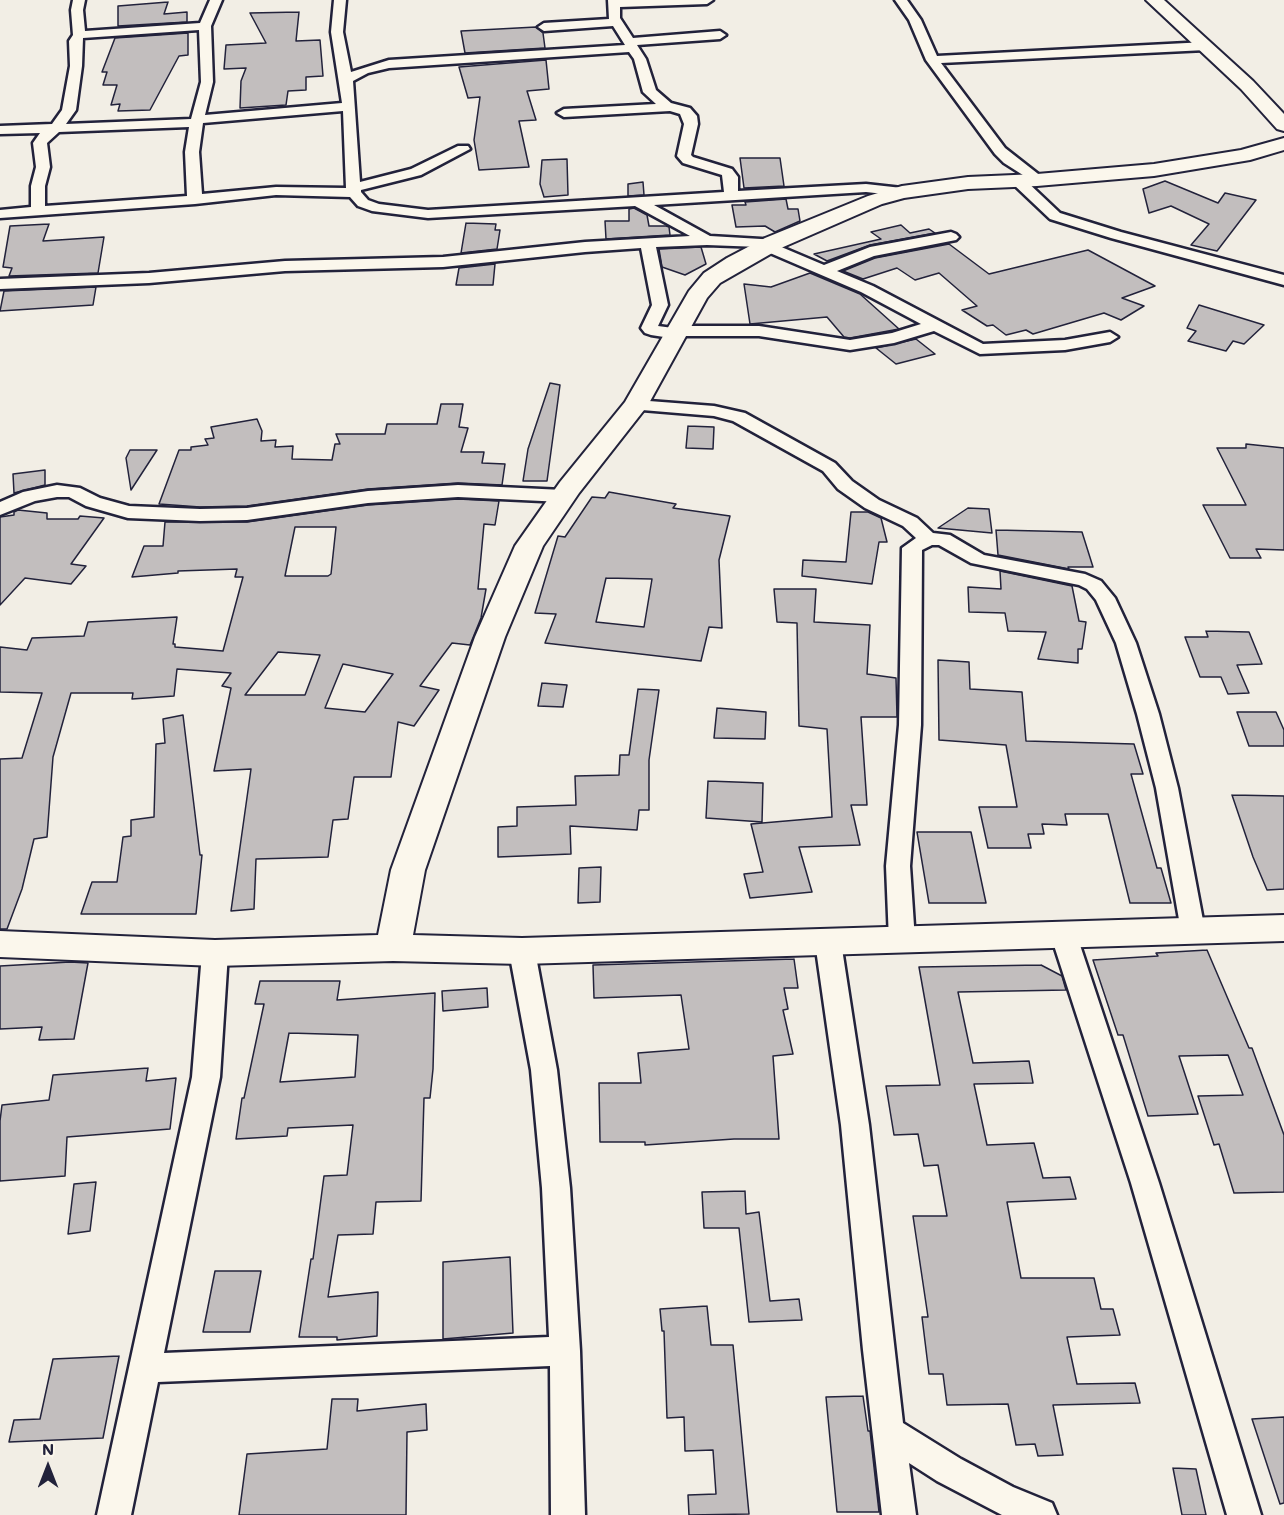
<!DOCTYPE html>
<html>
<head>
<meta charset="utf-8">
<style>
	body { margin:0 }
	#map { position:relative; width:1284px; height:1515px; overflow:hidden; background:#f2eee5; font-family:Mali,sans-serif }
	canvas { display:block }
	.north { position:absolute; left:18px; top:1437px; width:60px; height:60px; -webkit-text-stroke:4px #fbf7ec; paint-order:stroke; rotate:0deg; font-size:16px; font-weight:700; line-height:24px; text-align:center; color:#22223b }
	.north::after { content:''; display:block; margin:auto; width:21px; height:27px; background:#22223b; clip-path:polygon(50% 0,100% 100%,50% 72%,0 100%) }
</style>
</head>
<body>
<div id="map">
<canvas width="1284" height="1515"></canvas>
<div class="north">N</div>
</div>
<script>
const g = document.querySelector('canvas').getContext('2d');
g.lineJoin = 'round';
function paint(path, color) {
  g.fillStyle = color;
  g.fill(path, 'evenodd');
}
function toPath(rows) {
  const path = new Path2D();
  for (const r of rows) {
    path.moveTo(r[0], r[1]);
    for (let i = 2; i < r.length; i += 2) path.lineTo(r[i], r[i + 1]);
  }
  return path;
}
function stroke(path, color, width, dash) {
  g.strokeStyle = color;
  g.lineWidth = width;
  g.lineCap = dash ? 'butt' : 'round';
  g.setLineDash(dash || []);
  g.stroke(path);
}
const building = toPath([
	[168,2,164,14,187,12,187,22,118,26,118,6,168,2],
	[299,12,296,41,320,40,323,76,306,77,306,90,288,91,286,105,240,108,241,81,246,68,224,69,226,45,266,43,250,13,299,12],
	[536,27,543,33,545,48,465,53,461,31,536,27],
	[188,33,188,55,179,56,150,110,118,111,120,104,111,105,117,85,103,85,107,72,102,72,115,38,188,33],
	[546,60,549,89,527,91,536,120,519,121,529,167,479,170,474,140,480,97,468,98,459,67,546,60],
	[740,158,780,158,784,186,744,188,740,158],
	[567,159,568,195,544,197,540,184,542,160,567,159],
	[1165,181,1218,203,1225,193,1256,200,1217,251,1191,245,1209,224,1171,206,1149,213,1143,189,1165,181],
	[643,182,644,195,628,196,628,184,643,182],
	[786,199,788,209,798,209,800,221,775,232,765,226,736,227,732,205,746,205,745,202,786,199],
	[634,208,647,215,649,226,666,226,669,227,670,235,606,239,605,221,629,221,629,209,634,208],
	[466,223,496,224,495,230,500,230,497,249,461,253,466,223],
	[49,224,43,241,104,237,98,273,9,276,12,268,3,267,10,226,49,224],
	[901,225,910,233,929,229,935,233,870,245,827,261,814,254,881,239,871,232,901,225],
	[949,244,989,274,1088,250,1155,286,1122,298,1144,306,1121,320,1104,313,1033,334,1026,330,1006,335,993,325,987,326,962,310,977,306,939,273,915,280,897,268,863,279,843,271,875,258,949,244],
	[701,247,706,264,685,275,662,267,659,249,701,247],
	[495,264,493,285,456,285,459,268,495,264],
	[810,273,860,294,899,329,850,338,844,337,827,317,750,324,744,284,771,287,810,273],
	[96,287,93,305,0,311,4,291,96,287],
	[1199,305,1264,325,1244,344,1233,341,1226,351,1188,341,1196,331,1187,328,1199,305],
	[916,339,935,354,896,364,876,348,916,339],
	[550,383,560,385,547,481,523,481,528,449,550,383],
	[441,404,463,404,459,427,468,428,461,452,484,452,482,463,505,464,502,485,458,483,368,489,247,506,200,507,159,504,179,450,191,450,191,447,208,445,205,439,214,438,211,427,257,419,262,431,261,441,276,440,275,447,293,446,292,459,332,460,335,444,340,444,336,434,385,434,387,424,437,424,441,404],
	[688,426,714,427,713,449,686,448,688,426],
	[1246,444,1284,448,1284,550,1256,549,1261,558,1230,558,1203,505,1246,505,1217,448,1246,448,1246,444],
	[130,450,157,450,131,490,126,458,130,450],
	[45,470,45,485,14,493,13,474,45,470],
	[609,492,676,504,673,508,730,516,719,560,722,628,709,627,701,661,545,643,556,614,535,613,558,536,565,537,592,497,605,498,609,492],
	[606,578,652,579,644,627,596,622,606,578],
	[458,499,499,501,495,525,484,524,478,589,486,589,481,618,470,645,452,643,420,686,439,690,414,726,398,722,391,777,354,777,348,819,333,820,328,857,256,859,254,909,231,911,251,769,214,771,231,688,222,686,231,673,177,669,174,696,132,699,133,693,71,693,53,757,47,837,34,839,22,889,7,929,0,929,0,759,22,758,42,693,0,692,0,647,27,650,32,638,84,636,88,622,177,617,173,644,175,644,175,647,223,651,243,577,235,577,237,569,178,571,178,573,132,577,144,546,163,546,165,522,247,522,368,505,458,499],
	[295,527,336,527,331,574,328,576,285,576,295,527],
	[278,652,320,655,305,695,245,695,278,652],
	[343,664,393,674,365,712,325,708,343,664],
	[968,508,989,509,992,533,938,528,968,508],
	[18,510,47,513,47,519,78,519,80,516,104,518,71,564,86,566,71,584,25,578,0,605,0,517,14,515,14,512,18,510],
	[851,512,868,512,881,518,887,542,879,542,872,584,802,576,803,560,846,562,851,512],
	[996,530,1082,532,1093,567,1068,567,1069,569,998,555,996,530],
	[1000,571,1072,586,1079,621,1086,622,1082,649,1078,649,1078,663,1038,659,1046,632,1008,631,1005,613,969,612,968,587,1001,589,1000,571],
	[774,589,816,589,814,622,870,625,867,674,896,678,897,717,861,717,867,805,851,805,860,845,799,847,812,892,750,898,744,874,763,872,751,824,832,817,827,729,799,726,797,623,777,622,774,589],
	[1206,631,1249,632,1262,664,1237,665,1249,693,1228,694,1221,677,1200,677,1185,637,1208,637,1206,631],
	[938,660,969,662,970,689,1022,692,1026,741,1134,744,1143,774,1131,774,1157,868,1161,868,1171,903,1130,903,1108,814,1065,814,1067,825,1042,824,1044,834,1028,834,1031,848,988,848,979,807,1017,807,1006,745,939,740,938,660],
	[542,683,567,685,563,707,538,706,542,683],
	[638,689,659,690,649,760,649,810,639,810,637,830,570,826,571,854,498,857,498,827,517,826,517,807,576,805,575,776,619,775,620,755,629,755,638,689],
	[717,708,766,712,765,739,714,738,717,708],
	[1237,712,1276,712,1284,730,1284,746,1249,746,1237,712],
	[183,715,200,855,202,855,196,914,81,914,92,882,117,882,123,837,131,836,131,820,154,817,156,744,165,743,163,719,183,715],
	[708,781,763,783,762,822,706,818,708,781],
	[1232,795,1284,796,1284,889,1267,890,1253,857,1232,795],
	[917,832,971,832,986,903,929,903,917,832],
	[601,867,600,902,578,903,579,868,601,867],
	[1207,950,1249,1048,1252,1048,1284,1135,1284,1192,1234,1193,1219,1144,1214,1145,1198,1096,1243,1095,1228,1055,1179,1056,1198,1114,1148,1116,1123,1035,1118,1035,1093,960,1158,956,1156,953,1207,950],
	[794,959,798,988,784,988,788,1009,783,1010,793,1054,773,1056,779,1139,734,1139,645,1145,645,1142,600,1142,599,1083,641,1083,638,1053,689,1049,681,995,594,998,593,965,794,959],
	[70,962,88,963,74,1039,39,1040,42,1027,0,1029,0,966,70,962],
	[1041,965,1062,976,1066,990,958,992,973,1063,1029,1061,1033,1083,974,1084,987,1145,1034,1143,1043,1178,1070,1177,1076,1199,1007,1202,1021,1278,1094,1278,1101,1309,1113,1309,1120,1335,1067,1337,1077,1384,1135,1383,1140,1403,1053,1405,1063,1455,1038,1456,1035,1444,1016,1445,1008,1404,947,1405,943,1374,929,1374,922,1317,928,1317,913,1216,947,1216,938,1165,924,1166,918,1134,894,1135,886,1086,940,1085,919,967,1041,965],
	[260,981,340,981,337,1000,435,993,433,1069,430,1098,424,1098,421,1201,376,1202,373,1234,338,1235,328,1297,378,1292,377,1336,337,1340,337,1337,299,1337,311,1259,313,1259,324,1176,347,1175,353,1125,288,1128,287,1136,236,1139,242,1098,244,1098,264,1004,255,1004,260,981],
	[289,1033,358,1035,355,1077,280,1082,289,1033],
	[487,988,488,1007,443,1011,442,991,487,988],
	[148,1068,146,1081,176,1078,170,1129,67,1137,65,1176,0,1181,0,1121,2,1105,49,1100,53,1075,148,1068],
	[96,1182,90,1231,68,1234,74,1184,96,1182],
	[745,1191,746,1214,759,1212,770,1301,799,1299,802,1320,749,1322,739,1228,704,1228,702,1192,745,1191],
	[510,1257,513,1333,443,1339,443,1262,510,1257],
	[215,1271,261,1271,250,1332,203,1332,215,1271],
	[707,1306,711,1345,733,1345,749,1514,689,1515,688,1495,716,1494,713,1450,685,1451,684,1417,667,1418,664,1331,662,1331,660,1309,707,1306],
	[119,1356,103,1438,9,1442,14,1420,40,1419,53,1359,119,1356],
	[863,1396,868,1431,870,1431,879,1512,837,1512,826,1397,863,1396],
	[332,1399,358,1399,357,1411,426,1404,427,1430,407,1432,406,1515,239,1515,247,1454,327,1449,332,1399],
	[1284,1417,1284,1503,1280,1504,1252,1419,1284,1417],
	[1173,1468,1196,1469,1206,1515,1182,1515,1173,1468]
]);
paint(building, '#c2bebe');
stroke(building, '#22223b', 1.5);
const street = toPath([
	[73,0,85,0,83,10,85,31,200,23,210,0,222,0,211,26,213,82,205,115,342,103,331,32,334,0,346,0,343,32,351,72,389,60,625,45,613,26,544,31,538,27,544,23,609,19,608,0,713,0,707,4,620,7,620,18,633,38,720,31,726,35,720,39,637,45,646,59,656,90,671,103,690,108,697,116,698,124,691,155,693,157,732,169,738,177,738,191,866,184,902,188,909,192,902,196,866,192,654,205,710,236,778,240,781,243,779,246,824,265,870,247,951,232,956,234,959,237,956,240,874,256,837,271,873,286,983,344,1065,340,1110,332,1118,337,1110,342,1065,350,980,354,934,331,894,343,850,350,759,336,684,336,677,339,651,335,645,333,641,328,652,305,641,248,585,252,443,267,285,271,149,283,0,289,0,279,149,273,285,261,443,257,585,242,690,236,635,206,428,218,372,211,358,206,350,197,276,195,195,204,0,218,0,210,31,207,31,186,36,167,33,143,40,133,0,134,0,126,52,124,62,110,70,66,69,41,73,35,71,10,73,0],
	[199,30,201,82,191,119,66,124,76,110,82,66,83,38,199,30],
	[629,52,634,59,643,92,656,104,564,109,557,113,564,117,670,111,680,114,684,124,677,156,683,163,722,175,724,192,428,210,379,204,368,200,361,192,361,190,421,175,470,149,468,146,458,146,411,169,360,182,353,81,368,73,389,68,629,52],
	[343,111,346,188,276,187,202,194,199,152,203,123,343,111],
	[189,127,185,152,187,196,45,206,45,186,50,167,47,143,59,132,189,127],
	[707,245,760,247,763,250,861,292,921,324,892,333,850,340,759,326,679,326,673,328,658,326,668,305,656,247,707,245],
	[895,0,907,0,921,20,937,56,1206,42,1212,46,1206,50,941,63,1005,148,1042,177,1044,180,1042,183,1037,184,1004,163,995,154,926,60,909,20,895,0],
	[1018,177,1023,178,1060,213,1121,232,1284,275,1284,285,1111,238,1050,219,1013,184,1011,181,1018,177],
	[636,400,714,406,745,413,835,463,852,481,879,500,917,518,933,533,950,535,984,555,1085,574,1101,581,1115,598,1136,643,1159,714,1178,788,1205,931,1202,938,1193,940,1184,938,1181,931,1156,788,1137,714,1116,643,1096,600,1087,589,1079,585,971,563,939,545,932,545,922,550,921,725,910,866,915,941,911,948,902,950,893,948,889,941,886,866,899,725,902,548,916,538,903,526,865,508,838,489,823,471,733,421,714,416,630,409,627,405,630,401,636,400],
	[57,485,80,488,100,498,129,506,200,509,247,508,368,491,458,485,563,490,570,492,572,496,570,500,563,502,458,497,368,503,247,520,200,521,128,518,86,506,69,497,57,497,35,501,0,515,0,502,23,492,57,485],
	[1064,927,1073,929,1077,936,1159,1183,1261,1515,1227,1515,1131,1183,1051,936,1055,929,1064,927],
	[828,933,837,935,841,942,869,1125,903,1423,961,1459,1013,1487,1052,1503,1057,1515,1002,1515,937,1481,909,1463,916,1515,882,1515,863,1350,841,1125,815,942,819,935,828,933],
	[522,942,531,944,535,951,557,1070,570,1188,580,1351,585,1515,551,1515,550,1366,158,1382,131,1515,97,1515,192,1077,202,953,206,946,215,943,224,946,228,953,220,1077,164,1353,549,1337,542,1188,531,1070,509,951,513,944,522,942]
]);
const secondary = toPath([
	[1146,0,1164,0,1253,81,1284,114,1284,131,1277,129,1241,89,1146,0],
	[1284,138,1284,150,1250,160,1154,176,1037,186,968,189,904,198,882,204,781,248,720,283,707,298,648,405,579,493,543,546,505,637,425,870,413,935,522,938,1284,915,1284,941,522,964,393,961,215,966,0,957,0,931,215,940,378,935,391,870,475,637,515,546,560,482,625,402,689,291,704,273,727,258,765,238,868,196,902,186,968,177,1037,174,1154,164,1241,150,1284,138]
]);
stroke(street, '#22223b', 5);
stroke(secondary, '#22223b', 4);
paint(street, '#fbf7ec');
paint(secondary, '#fbf7ec');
</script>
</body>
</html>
